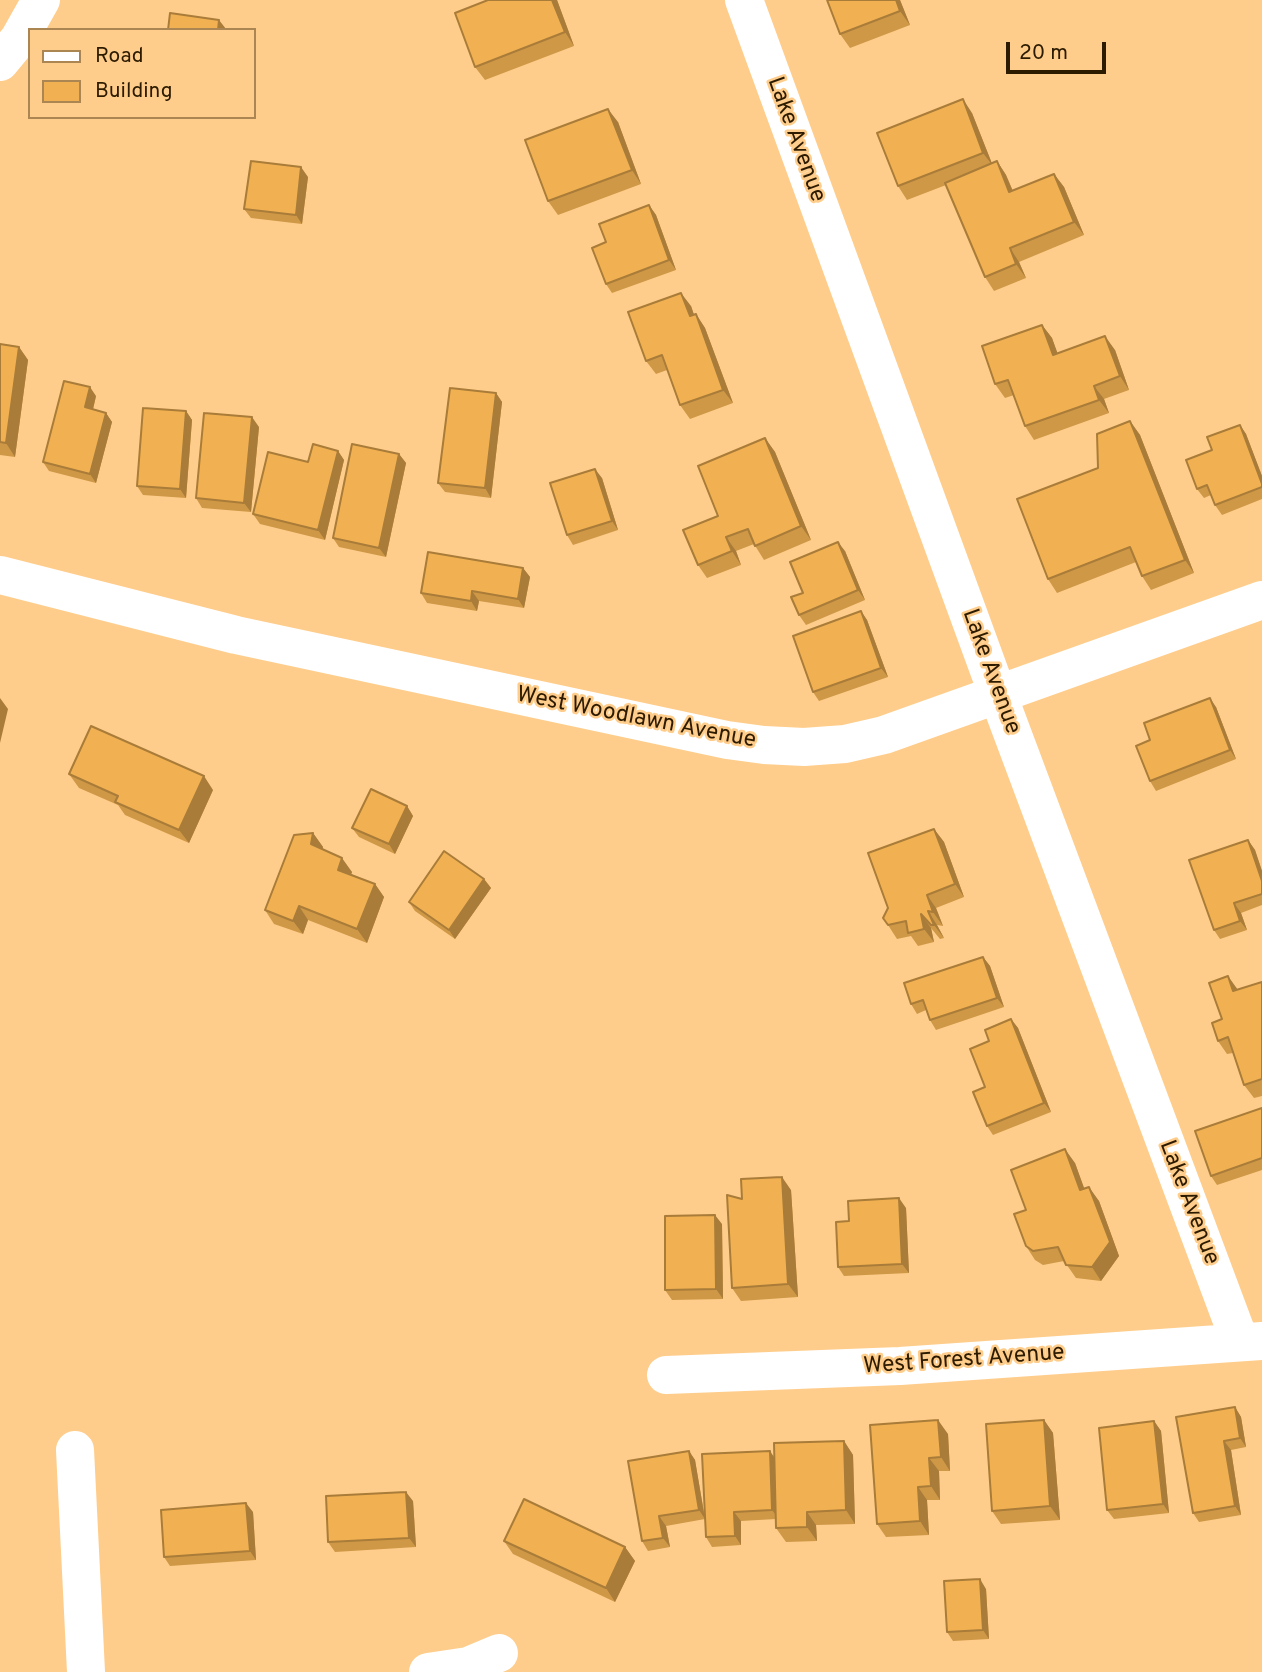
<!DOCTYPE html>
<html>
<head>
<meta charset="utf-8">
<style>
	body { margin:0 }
	#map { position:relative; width:1262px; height:1672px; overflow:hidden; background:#ffcd8b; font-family:Overpass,sans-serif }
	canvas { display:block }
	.legend { position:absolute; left:28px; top:28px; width:228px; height:91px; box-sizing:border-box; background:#ffcd8b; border:2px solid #ab8653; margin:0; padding:9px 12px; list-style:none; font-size:21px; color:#2d1b00 }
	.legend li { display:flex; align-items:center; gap:14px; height:35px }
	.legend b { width:35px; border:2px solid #ab8653 }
	.scale { position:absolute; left:1006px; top:42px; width:100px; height:32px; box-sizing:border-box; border:4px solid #2d1b00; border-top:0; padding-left:9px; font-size:21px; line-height:24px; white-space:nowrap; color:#2d1b00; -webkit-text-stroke:5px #ffcd8b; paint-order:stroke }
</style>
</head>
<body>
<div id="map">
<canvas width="1262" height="1672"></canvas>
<ul class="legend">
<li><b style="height:9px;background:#fff"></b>Road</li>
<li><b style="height:19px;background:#f1b152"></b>Building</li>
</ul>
<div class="scale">20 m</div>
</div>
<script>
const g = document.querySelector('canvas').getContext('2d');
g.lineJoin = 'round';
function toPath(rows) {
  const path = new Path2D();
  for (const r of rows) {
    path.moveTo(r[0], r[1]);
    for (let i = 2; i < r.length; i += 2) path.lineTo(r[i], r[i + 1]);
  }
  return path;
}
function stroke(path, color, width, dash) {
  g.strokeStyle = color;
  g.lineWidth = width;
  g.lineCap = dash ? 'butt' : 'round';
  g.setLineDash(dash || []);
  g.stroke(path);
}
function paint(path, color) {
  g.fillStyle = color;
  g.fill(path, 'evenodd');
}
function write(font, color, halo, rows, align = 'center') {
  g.font = font + ' Overpass,sans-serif';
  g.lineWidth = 5;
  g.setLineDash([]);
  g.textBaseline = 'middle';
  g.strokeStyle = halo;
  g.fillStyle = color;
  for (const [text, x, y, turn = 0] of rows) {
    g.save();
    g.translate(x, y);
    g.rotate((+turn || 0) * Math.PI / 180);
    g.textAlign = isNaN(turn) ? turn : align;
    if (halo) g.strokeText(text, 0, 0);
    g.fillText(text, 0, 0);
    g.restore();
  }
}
stroke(toPath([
	[744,0,998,695,1240,1342],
	[0,62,19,39,41,0],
	[0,575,236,635,727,740,764,745,804,747,845,744,884,735,1262,600],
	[666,1375,900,1366,1262,1341],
	[75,1450,86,1672],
	[428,1672,468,1666,499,1653]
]), '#fff', 38);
paint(toPath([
	[488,0,557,0,574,46,485,80,475,67],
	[827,0,900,0,910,25,850,48,840,34],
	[972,113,992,164,997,161,1006,175,1013,191,1054,174,1064,187,1084,235,1019,262,1026,278,994,291,985,277,946,185,907,200,898,186],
	[618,122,641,184,558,215,548,201],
	[308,177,302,224,251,218,244,209],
	[649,205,656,215,676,270,612,293,606,284,606,242],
	[691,306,694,315,696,314,705,328,733,403,690,419,680,405,667,370,656,374,646,361],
	[1042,325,1052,338,1057,353,1115,350,1129,390,1104,399,1109,413,1034,440,1025,426,1014,395,1005,398,995,384],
	[0,344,19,347,28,360,15,457,0,455],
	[496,393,502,402,491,498,445,492,438,483],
	[96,396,93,410,106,413,112,422,96,483,49,471,43,462],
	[186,411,192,420,186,498,143,495,137,486],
	[1130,421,1140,435,1194,573,1151,590,1142,576,1136,562,1057,593,1048,579,1098,468],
	[1240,425,1246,434,1262,476,1262,499,1222,515,1215,505,1211,495,1204,498,1197,489,1212,450],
	[259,427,251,512,202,508,196,498],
	[765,438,775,452,811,540,764,560,754,544,736,551,741,565,707,578,698,565,718,516],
	[338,451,344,460,325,540,260,524,253,514,308,462],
	[399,454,406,463,386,557,339,547,333,538],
	[602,478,618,530,573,545,567,535],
	[845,551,865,600,806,625,799,615,803,593],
	[523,568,530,577,524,608,479,601,477,611,427,603,421,593],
	[861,611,867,620,888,677,819,701,813,692],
	[1216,707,1236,759,1156,791,1150,781,1150,740],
	[69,774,213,790,189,843,125,815,118,805,79,788],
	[407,806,413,816,395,854,359,837,352,828],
	[934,829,944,842,964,897,936,908,943,926,937,925,944,938,940,939,931,928,934,942,918,946,911,936,897,939,888,925],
	[313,833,323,847,322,849,352,872,351,874,375,884,384,897,367,943,308,920,303,934,274,924,265,910],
	[1248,840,1255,850,1262,871,1262,905,1241,913,1247,930,1220,939,1214,930],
	[484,879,491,888,455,939,415,911,409,902],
	[983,957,990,966,1004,1007,936,1030,930,1020,926,1010,917,1014,911,1004],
	[1262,982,1262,1096,1254,1098,1244,1085,1233,1053,1227,1054,1218,1041,1222,1019,1238,990],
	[1011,1019,1018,1028,1051,1112,993,1135,987,1126,989,1041],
	[1262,1108,1262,1170,1217,1185,1211,1176],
	[1075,1163,1084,1189,1099,1201,1119,1256,1101,1281,1076,1278,1064,1261,1043,1265,1035,1260,1026,1246,1026,1210],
	[791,1190,798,1297,741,1301,732,1288,742,1199],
	[906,1208,909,1273,844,1276,838,1267,849,1221],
	[722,1224,723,1299,672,1300,665,1290],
	[1235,1407,1241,1417,1246,1447,1231,1450,1241,1515,1199,1522,1193,1513],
	[1044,1420,1053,1433,1060,1520,1001,1524,992,1511],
	[1154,1421,1161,1431,1169,1513,1114,1519,1107,1510],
	[948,1434,950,1471,939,1471,940,1500,927,1500,929,1535,886,1537,877,1524],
	[844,1441,853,1455,855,1524,816,1525,817,1541,786,1542,776,1528,776,1519,741,1521,741,1545,712,1547,706,1537,705,1519,666,1526,670,1547,648,1551,642,1541,689,1451,695,1460,705,1518,774,1458],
	[413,1501,416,1547,335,1552,328,1542],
	[253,1512,256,1560,170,1566,164,1557],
	[504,1541,625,1547,635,1561,615,1602,513,1554],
	[986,1589,989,1639,953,1641,947,1632]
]), '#cf9847');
paint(toPath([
	[552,0,557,0,574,46,565,32],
	[896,0,900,0,910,25,900,11],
	[219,20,226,29,226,30,218,30],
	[963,99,972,113,993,166,983,153],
	[608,109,618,122,641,184,632,170],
	[997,161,1006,175,1019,206,1009,192],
	[301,167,308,177,302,224,296,215],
	[1054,174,1064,187,1084,235,1074,222],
	[649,205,656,215,676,270,669,260],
	[1010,248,1019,262,1026,278,1016,264],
	[681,293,691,306,699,329,690,316],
	[696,314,705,328,733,403,723,390],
	[1042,325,1052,338,1063,368,1053,355],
	[1105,336,1115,350,1129,390,1120,376],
	[19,347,28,360,15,457,6,443],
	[1094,386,1104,399,1109,413,1099,400],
	[90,387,96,396,91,417,85,407],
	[496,393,502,402,491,498,485,488],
	[186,411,192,420,186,498,180,489],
	[106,413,112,422,96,483,90,474],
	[252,417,259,427,251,512,244,503],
	[1130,421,1140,435,1194,573,1185,560],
	[1240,425,1246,434,1262,476,1262,484],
	[765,438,775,452,811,540,801,526],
	[338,451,344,460,325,540,318,530],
	[399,454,406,463,386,557,379,548],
	[595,469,602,478,618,530,612,521],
	[726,537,736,551,741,565,732,551],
	[838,542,845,551,865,600,858,590],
	[523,568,530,577,524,608,518,599],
	[472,591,479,601,477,611,471,601],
	[861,611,867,620,888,677,881,668],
	[0,698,8,709,0,743],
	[1210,698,1216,707,1236,759,1230,750],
	[204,776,213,790,189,843,179,830],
	[407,806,413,816,395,854,389,844],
	[934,829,944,842,964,897,955,884],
	[313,833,323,847,321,857,311,844],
	[1248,840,1255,850,1262,871,1262,881],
	[342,858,352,872,348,883,338,870],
	[484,879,491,888,455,939,449,930],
	[375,884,384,897,367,943,357,929],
	[927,895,936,908,943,926,933,912],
	[1234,903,1241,913,1247,930,1240,921],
	[299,906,308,920,303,934,293,921],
	[928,911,937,925,944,938,934,925],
	[921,914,931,928,934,942,924,929],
	[983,957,990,966,1004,1007,997,998],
	[1228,976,1238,990,1233,991],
	[1011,1019,1018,1028,1051,1112,1044,1103],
	[1065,1149,1075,1163,1090,1204,1080,1190],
	[782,1177,791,1190,798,1297,788,1284],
	[1089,1187,1099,1201,1119,1256,1101,1281,1092,1267],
	[899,1198,906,1208,909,1273,902,1264],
	[715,1215,722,1224,723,1299,716,1289],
	[1235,1407,1241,1417,1246,1447,1240,1438],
	[938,1420,948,1434,950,1471,941,1457],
	[1044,1420,1053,1433,1060,1520,1050,1506],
	[1154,1421,1161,1431,1169,1513,1163,1504],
	[844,1441,853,1455,855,1524,846,1510],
	[1224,1441,1231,1450,1241,1515,1235,1506],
	[689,1451,695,1460,705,1519,699,1510],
	[770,1451,776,1460,779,1519,772,1510],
	[929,1458,939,1471,940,1500,931,1486],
	[918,1487,927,1500,929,1535,920,1521],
	[406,1492,413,1501,416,1547,409,1538],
	[246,1503,253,1512,256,1560,250,1551],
	[734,1512,741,1521,741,1545,735,1536],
	[807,1512,816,1525,817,1541,807,1527],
	[659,1516,666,1526,670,1547,663,1538],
	[625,1547,635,1561,615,1602,606,1588],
	[980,1579,986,1589,989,1639,983,1630]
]), '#a97c39');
const building = toPath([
	[488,0,552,0,565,32,475,67,455,13,488,0],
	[827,0,896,0,900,11,840,34,827,0],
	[170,13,219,20,218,30,168,30,170,13],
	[963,99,983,153,898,186,877,133,963,99],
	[608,109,632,170,548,201,525,140,608,109],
	[251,161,301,167,296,215,244,209,251,161],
	[997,161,1009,192,1054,174,1074,222,1010,248,1016,264,985,277,945,183,997,161],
	[649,205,669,260,606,284,592,248,606,242,599,224,649,205],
	[681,293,690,316,696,314,723,390,680,405,662,355,646,361,628,312,681,293],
	[1042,325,1053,355,1105,336,1120,376,1094,386,1099,400,1025,426,1008,380,995,384,982,346,1042,325],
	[0,344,19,347,6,443,0,442,0,344],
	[64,381,90,387,85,407,106,413,90,474,43,462,64,381],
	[450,388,496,393,485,488,438,483,450,388],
	[143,408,186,411,180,489,137,486,143,408],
	[204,413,252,417,244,503,196,498,204,413],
	[1130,421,1185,560,1142,576,1130,547,1048,579,1017,499,1098,468,1097,434,1130,421],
	[1240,425,1262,484,1262,487,1215,505,1207,485,1197,489,1186,460,1212,450,1207,437,1240,425],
	[765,438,801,526,755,546,748,529,726,537,732,551,698,565,683,530,718,516,698,466,765,438],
	[313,444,338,451,318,530,253,514,268,452,308,462,313,444],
	[352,444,399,454,379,548,333,538,352,444],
	[595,469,612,521,567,535,550,483,595,469],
	[838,542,858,590,799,615,791,597,803,593,790,562,838,542],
	[428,552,523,568,518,599,472,591,471,601,421,593,428,552],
	[861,611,881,668,813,692,793,636,861,611],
	[1210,698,1230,750,1150,781,1136,746,1150,740,1144,723,1210,698],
	[91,726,204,776,179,830,115,802,118,796,69,774,91,726],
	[371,789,407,806,389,844,352,828,371,789],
	[934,829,955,884,927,895,933,912,928,911,934,925,931,925,921,914,924,929,908,933,906,921,888,925,883,918,888,908,868,853,934,829],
	[313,833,311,844,342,858,338,870,375,884,357,929,299,906,293,921,265,910,294,835,313,833],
	[1248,840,1262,881,1262,894,1234,903,1240,921,1214,930,1189,860,1248,840],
	[444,851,484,879,449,930,409,902,444,851],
	[983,957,997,998,930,1020,923,1000,911,1004,904,983,983,957],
	[1228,976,1233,991,1262,982,1262,1079,1244,1085,1228,1037,1218,1041,1212,1023,1222,1019,1209,983,1228,976],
	[1011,1019,1044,1103,987,1126,973,1092,985,1087,970,1049,989,1041,985,1030,1011,1019],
	[1262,1108,1262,1158,1211,1176,1195,1131,1262,1108],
	[1065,1149,1080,1190,1089,1187,1110,1242,1092,1267,1066,1265,1058,1247,1033,1251,1026,1246,1014,1214,1026,1210,1011,1170,1065,1149],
	[782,1177,788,1284,732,1288,727,1195,742,1199,741,1179,782,1177],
	[899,1198,902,1264,838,1267,836,1222,849,1221,848,1201,899,1198],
	[715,1215,716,1289,665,1290,665,1216,715,1215],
	[1235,1407,1240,1438,1224,1441,1235,1506,1193,1513,1176,1417,1235,1407],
	[938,1420,941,1457,929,1458,931,1486,918,1487,920,1521,877,1524,870,1425,938,1420],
	[1044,1420,1050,1506,992,1511,986,1424,1044,1420],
	[1154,1421,1163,1504,1107,1510,1099,1428,1154,1421],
	[844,1441,846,1510,807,1512,807,1527,776,1528,774,1443,844,1441],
	[689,1451,699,1510,659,1516,663,1538,642,1541,628,1461,689,1451],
	[770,1451,772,1510,734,1512,735,1536,706,1537,702,1454,770,1451],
	[406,1492,409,1538,328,1542,326,1496,406,1492],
	[524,1499,625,1547,606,1588,504,1541,524,1499],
	[246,1503,250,1551,164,1557,161,1510,246,1503],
	[980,1579,983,1630,947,1632,944,1581,980,1579]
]);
paint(building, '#f1b152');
stroke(building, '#a97c39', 2);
write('23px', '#2d1b00', '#ffcd8b', [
	["Lake Avenue",795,140,70],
	["Lake Avenue",990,672,70],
	["West Woodlawn Avenue",636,719,11],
	["Lake Avenue",1188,1203,69],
	["West Forest Avenue",964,1361,-4]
]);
</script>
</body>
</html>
